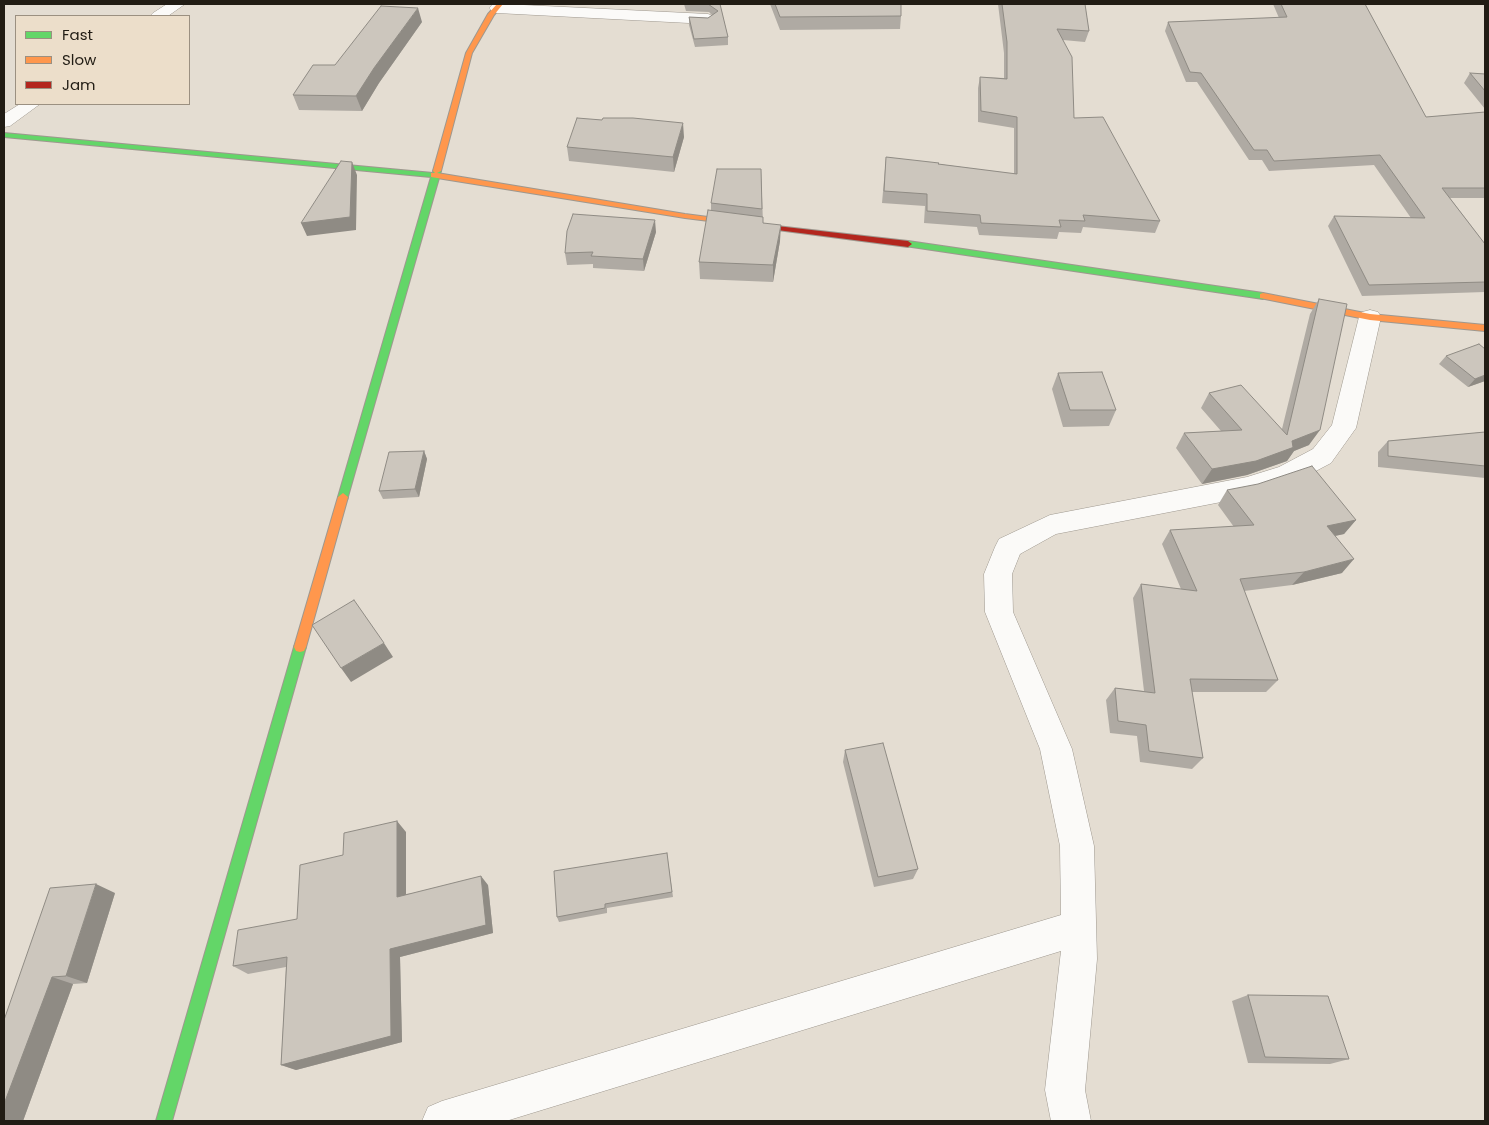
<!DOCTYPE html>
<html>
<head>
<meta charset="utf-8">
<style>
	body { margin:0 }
	#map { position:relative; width:1489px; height:1125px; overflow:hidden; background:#e4ddd2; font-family:Poppins,sans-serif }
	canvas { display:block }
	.frame { position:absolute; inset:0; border:5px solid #211c14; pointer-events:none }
	.legend { position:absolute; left:15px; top:15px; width:175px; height:90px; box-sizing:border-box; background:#ecdeca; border:1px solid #9b9081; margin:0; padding:6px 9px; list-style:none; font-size:15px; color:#211c14 }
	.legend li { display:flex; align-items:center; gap:10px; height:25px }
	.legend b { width:25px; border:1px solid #9b9081 }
</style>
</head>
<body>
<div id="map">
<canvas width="1489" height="1125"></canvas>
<div class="frame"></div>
<ul class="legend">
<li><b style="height:6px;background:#63d668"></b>Fast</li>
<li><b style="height:6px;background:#ff974d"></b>Slow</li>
<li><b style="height:6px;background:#b3261e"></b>Jam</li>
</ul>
</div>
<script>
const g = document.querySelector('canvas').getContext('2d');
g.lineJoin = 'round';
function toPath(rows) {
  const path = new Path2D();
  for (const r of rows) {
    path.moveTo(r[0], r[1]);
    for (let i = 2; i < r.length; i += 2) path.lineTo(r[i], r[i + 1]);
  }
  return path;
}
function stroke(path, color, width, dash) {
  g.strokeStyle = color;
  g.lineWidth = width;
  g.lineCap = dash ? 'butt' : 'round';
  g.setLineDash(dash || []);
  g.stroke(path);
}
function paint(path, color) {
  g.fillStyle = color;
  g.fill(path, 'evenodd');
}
const street = toPath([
	[167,4,185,4,168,16,150,16,153,13,167,4],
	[503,4,708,14,713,16,716,19,713,22,708,24,497,13,492,11,489,8,492,5,503,4],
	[20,104,40,104,10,126,4,127,4,114,20,104],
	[1370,310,1378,312,1381,317,1356,428,1331,463,1297,481,1247,497,1056,534,1020,554,1012,574,1013,612,1072,749,1094,846,1097,959,1085,1090,1091,1121,1051,1121,1045,1090,1061,951,506,1121,422,1121,428,1107,442,1101,1061,915,1060,846,1040,749,985,612,984,574,995,547,999,539,1050,515,1247,477,1279,467,1313,449,1332,425,1359,317,1362,312,1370,310]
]);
const fast = toPath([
	[4,133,433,173,434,169,440,169,441,171,347,500,339,500,338,497,431,177,4,137,4,133],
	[908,241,1263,293,1267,296,1263,299,905,246,905,242,908,241],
	[300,642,304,643,306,647,172,1121,156,1121,294,647,296,643,300,642]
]);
const slow = toPath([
	[497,4,503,4,494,15,472,53,441,171,437,173,685,214,762,224,766,226,765,228,685,218,431,177,431,173,435,173,433,171,466,53,488,14,497,4],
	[1263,293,1370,314,1485,325,1485,331,1370,320,1260,298,1260,294,1263,293],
	[343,493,348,497,306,647,304,651,300,652,296,651,294,647,338,497,343,493]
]);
const jam = toPath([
	[759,224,908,241,912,244,908,247,762,228,758,226,759,224]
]);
stroke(street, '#9e988f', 1);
stroke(fast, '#9e988f', 2);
stroke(slow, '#9e988f', 2);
stroke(jam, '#9e988f', 2);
paint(street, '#fbfaf8');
paint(fast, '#63d668');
paint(slow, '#ff974d');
paint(jam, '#b3261e');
paint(toPath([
	[684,4,720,4,728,37,728,45,695,47,689,25,689,17,708,18,712,15,709,12,686,11],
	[770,4,901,4,901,16,900,29,780,30],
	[998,4,1085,4,1089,31,1085,42,1063,40,1074,118,1160,221,1155,233,1083,227,1081,233,1059,232,1057,239,979,235,977,227,924,223,925,206,882,203,886,157,1014,174,1014,128,978,122,978,88,980,77,1004,78,1004,53],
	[1273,4,1365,4,1426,117,1485,112,1485,198,1450,198,1485,244,1485,292,1362,296,1328,226,1334,216,1411,218,1374,165,1269,171,1262,160,1249,160,1197,82,1186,82,1165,31,1168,22,1279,18],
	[422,22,379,83,362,111,299,110,293,95,335,65],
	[1470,73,1485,74,1485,109,1464,83],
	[602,120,684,137,674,172,569,161,567,147],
	[761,169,763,223,780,241,773,282,700,279,699,262,711,211,711,203],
	[656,232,644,271,593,268,593,264,567,265,565,253],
	[1319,299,1309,445,1294,451,1287,461,1247,475,1202,484,1176,448,1184,433,1221,431,1201,408,1209,393,1282,429,1310,314],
	[1446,356,1485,381,1468,387,1439,364],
	[1058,373,1116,410,1109,426,1063,427,1052,389],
	[1485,432,1485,478,1378,467,1378,452,1388,441],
	[424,451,427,459,419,497,383,499,379,491],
	[1227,490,1356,520,1344,534,1335,536,1342,573,1292,585,1244,591,1278,680,1266,692,1192,692,1203,758,1192,769,1140,762,1137,736,1110,733,1106,700,1115,688,1144,691,1133,598,1141,584,1181,589,1162,544,1170,530,1234,527,1218,505],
	[845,750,918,869,913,879,874,887,843,762],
	[406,832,406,894,488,885,493,933,400,957,402,1042,296,1070,281,1065,286,967,248,974,233,966,297,919,343,855],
	[667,853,673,897,607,908,607,913,559,922,557,917],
	[115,893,87,983,73,984,23,1121,4,1121,4,1020],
	[1248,995,1349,1059,1330,1064,1248,1063,1232,1001]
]), '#afaaa3');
paint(toPath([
	[418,8,422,22,379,83,362,111,356,96,374,68],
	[683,123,684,137,674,172,673,157],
	[352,162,357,175,356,230,307,236,301,223],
	[655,220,656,232,644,271,643,259],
	[781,225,780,241,773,282,773,265],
	[1485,375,1485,381,1468,387,1475,379],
	[1320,430,1309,445,1294,451,1287,461,1247,475,1202,484,1212,469],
	[424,451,427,459,419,497,415,489],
	[1356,520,1344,534,1315,540,1327,526],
	[1354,559,1342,573,1292,585,1304,572],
	[384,643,393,657,351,682,341,668],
	[397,821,406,832,406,906,397,897],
	[481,876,488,885,493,933,400,957,402,1042,296,1070,281,1065,390,949],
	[96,884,115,893,87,983,66,976],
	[52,977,73,984,23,1121,4,1121,4,1104]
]), '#8f8b84');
const building = toPath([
	[696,4,720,4,728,37,694,39,689,17,708,18,718,11,708,4,696,4],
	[775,4,901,4,901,16,780,17,775,4],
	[1002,4,1085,4,1089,31,1057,29,1072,57,1074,118,1103,117,1160,221,1083,215,1085,221,1059,220,1061,227,981,223,980,215,927,211,927,194,884,191,886,157,939,163,938,164,1017,174,1017,117,981,111,980,77,1007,79,1007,42,1002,4],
	[1281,4,1365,4,1426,117,1485,112,1485,188,1442,188,1485,244,1485,282,1369,285,1334,216,1425,218,1380,155,1274,161,1267,150,1254,150,1201,73,1190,72,1168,22,1287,17,1281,4],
	[381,6,418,8,374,68,356,96,293,95,313,65,335,65,381,6],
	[1470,73,1485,74,1485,91,1470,73],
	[577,118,602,120,603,118,633,118,683,123,673,157,567,147,577,118],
	[341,161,352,162,350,217,301,223,341,161],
	[717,169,761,169,762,209,711,203,717,169],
	[708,210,763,217,763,223,781,225,773,265,699,262,708,210],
	[573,214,655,220,643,259,591,256,593,252,565,253,567,231,573,214],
	[1319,299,1347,304,1320,430,1292,441,1293,447,1297,446,1256,461,1212,469,1184,433,1242,430,1209,393,1241,385,1287,435,1319,299],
	[1479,344,1485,349,1485,375,1475,379,1446,356,1479,344],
	[1102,372,1116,410,1070,410,1058,373,1102,372],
	[1485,432,1485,466,1388,456,1388,441,1485,432],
	[424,451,415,489,379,491,389,452,424,451],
	[1312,466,1356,520,1327,526,1354,559,1304,572,1240,579,1278,680,1190,679,1203,758,1149,751,1146,725,1118,721,1115,688,1155,693,1141,584,1197,591,1170,530,1254,525,1227,490,1258,484,1312,466],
	[354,600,384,643,341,668,312,625,354,600],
	[883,743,918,869,878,877,845,750,883,743],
	[397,821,397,897,481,876,486,925,390,949,391,1036,281,1065,287,957,233,966,238,930,297,919,300,865,343,855,344,833,397,821],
	[667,853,672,892,605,904,605,908,557,917,554,871,667,853],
	[96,884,66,976,52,977,4,1104,4,1020,50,888,96,884],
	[1248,995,1328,996,1349,1059,1265,1057,1248,995]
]);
paint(building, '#ccc6bd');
stroke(building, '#8f8b84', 1);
</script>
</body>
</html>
